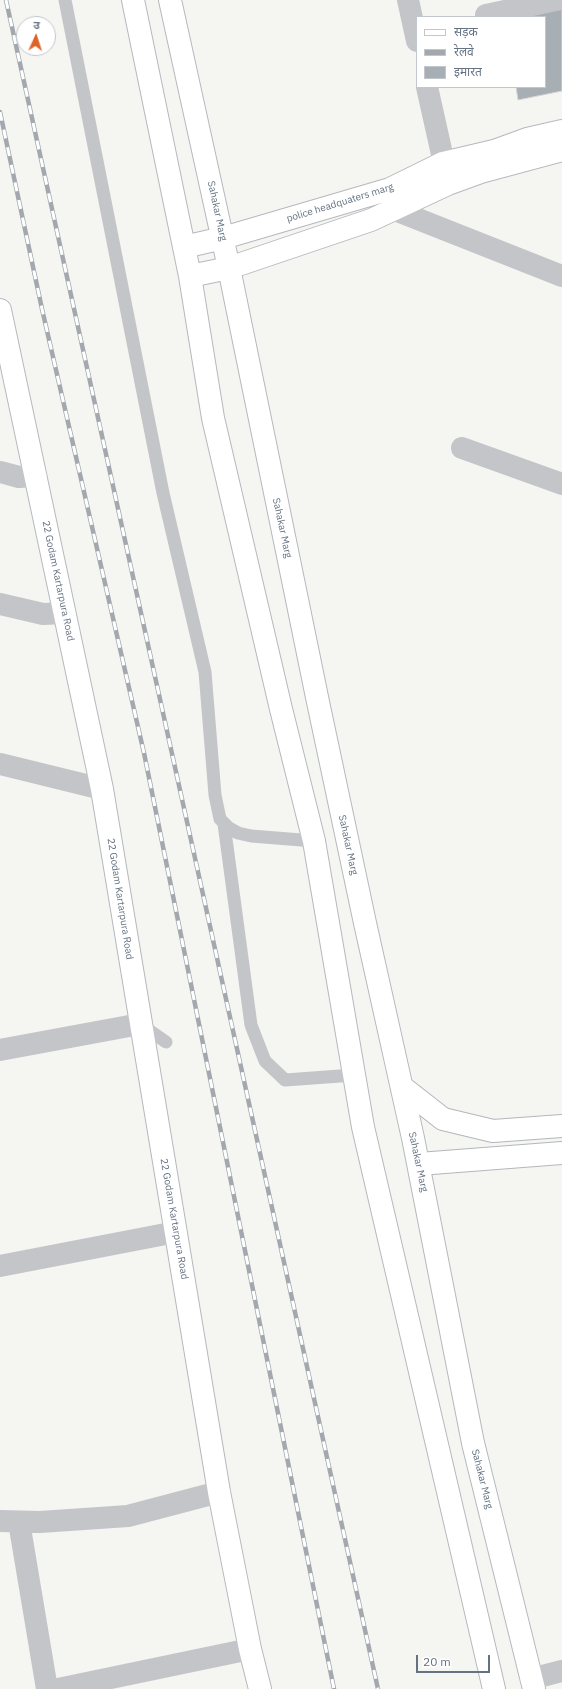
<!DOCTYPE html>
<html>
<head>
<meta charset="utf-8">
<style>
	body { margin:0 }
	#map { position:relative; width:562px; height:1689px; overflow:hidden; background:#f5f5f2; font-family:"IBM Plex Sans","Noto Sans Devanagari",sans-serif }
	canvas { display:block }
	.legend { position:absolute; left:416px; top:16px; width:130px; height:72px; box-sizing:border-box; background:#fff; border:1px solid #c1c7cd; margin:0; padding:5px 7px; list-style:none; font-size:12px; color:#657282 }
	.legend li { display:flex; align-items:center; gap:8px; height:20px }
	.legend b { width:20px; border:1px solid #c1c7cd }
	.north { position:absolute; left:16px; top:16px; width:40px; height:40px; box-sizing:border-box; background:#fff; border:1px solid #c1c7cd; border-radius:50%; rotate:3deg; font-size:11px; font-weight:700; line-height:16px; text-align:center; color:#657282 }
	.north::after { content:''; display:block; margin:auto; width:14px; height:18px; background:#dd6429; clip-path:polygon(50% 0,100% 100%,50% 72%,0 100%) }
	.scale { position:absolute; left:416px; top:1655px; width:74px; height:18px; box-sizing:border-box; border:2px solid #657282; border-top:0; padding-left:5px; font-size:12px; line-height:14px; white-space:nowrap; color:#657282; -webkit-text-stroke:3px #fff; paint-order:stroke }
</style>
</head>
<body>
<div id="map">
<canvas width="562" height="1689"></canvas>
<ul class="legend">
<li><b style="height:5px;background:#fff"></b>सड़क</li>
<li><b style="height:5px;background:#a3a8ae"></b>रेलवे</li>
<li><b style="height:11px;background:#a7aeb4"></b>इमारत</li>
</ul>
<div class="north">उ</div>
<div class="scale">20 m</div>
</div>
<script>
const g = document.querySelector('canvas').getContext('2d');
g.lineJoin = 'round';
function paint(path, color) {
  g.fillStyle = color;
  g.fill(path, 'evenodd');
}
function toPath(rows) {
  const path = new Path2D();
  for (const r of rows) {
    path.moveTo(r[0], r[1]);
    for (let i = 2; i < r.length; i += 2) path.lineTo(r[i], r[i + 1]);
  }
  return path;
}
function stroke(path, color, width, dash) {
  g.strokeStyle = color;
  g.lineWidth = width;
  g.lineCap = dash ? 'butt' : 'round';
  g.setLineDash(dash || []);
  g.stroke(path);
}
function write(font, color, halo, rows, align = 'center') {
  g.font = font + ' "IBM Plex Sans",sans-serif';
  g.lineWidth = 4;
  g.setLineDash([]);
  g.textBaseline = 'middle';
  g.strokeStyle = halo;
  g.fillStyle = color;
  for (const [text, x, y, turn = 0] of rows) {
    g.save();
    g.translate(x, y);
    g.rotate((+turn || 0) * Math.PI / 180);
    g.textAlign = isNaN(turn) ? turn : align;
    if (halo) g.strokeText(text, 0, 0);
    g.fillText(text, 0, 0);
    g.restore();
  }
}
const building = toPath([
	[562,8,562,91,518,100,516,87,545,87,545,17,517,17,562,8]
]);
paint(building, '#a7aeb4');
stroke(building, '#d6d6d4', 1);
const secondary = toPath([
	[133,0,190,276,213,418,281,709,314,841,363,1127,494,1689],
	[170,0,229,268,318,702,365,923,413,1138,473,1443,534,1689],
	[184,247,223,238,390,189,443,163,494,151,527,139,562,131],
	[190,276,229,268,371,220,448,184,481,172,562,150],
	[0,310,102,789,219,1492,250,1649,260,1689]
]);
const primary = toPath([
	[402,1087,443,1119,493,1131,562,1126],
	[419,1164,562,1153]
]);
stroke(secondary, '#b5b9be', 24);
stroke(primary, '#b3b7bb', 24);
stroke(toPath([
	[65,0,163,493,205,672,215,795,220,819,229,828,238,833,251,836,314,841],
	[224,824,251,1025,265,1061,285,1080,354,1075],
	[140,1024,166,1042]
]), '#c3c5c9', 13);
stroke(toPath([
	[408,0,417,41],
	[486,15,556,0],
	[427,87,448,181],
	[395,210,562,276],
	[462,448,562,484],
	[0,472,19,477,36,476],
	[0,604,43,614,65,613],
	[0,764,102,789],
	[0,1050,140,1024],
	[0,1266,176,1232],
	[0,1521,40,1522,128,1516,219,1492],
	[19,1522,47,1689],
	[531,1679,562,1671],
	[58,1689,250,1649]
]), '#c3c5c9', 22);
stroke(secondary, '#fff', 22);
stroke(primary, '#fff', 22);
const rail = toPath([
	[6,0,378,1689],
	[0,112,42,309,144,753,334,1689]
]);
stroke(rail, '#a3a8ae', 4.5);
stroke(rail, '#fff', 3, [9]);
write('10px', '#657282', '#fff', [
	["police headquaters marg",340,203,-17],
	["Sahakar Marg",217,211,78],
	["Sahakar Marg",282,528,78],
	["22 Godam Kartarpura Road",58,581,78],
	["Sahakar Marg",348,845,78],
	["22 Godam Kartarpura Road",120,899,81],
	["Sahakar Marg",418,1162,78],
	["22 Godam Kartarpura Road",174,1219,80],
	["Sahakar Marg",482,1479,76]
]);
</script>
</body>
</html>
